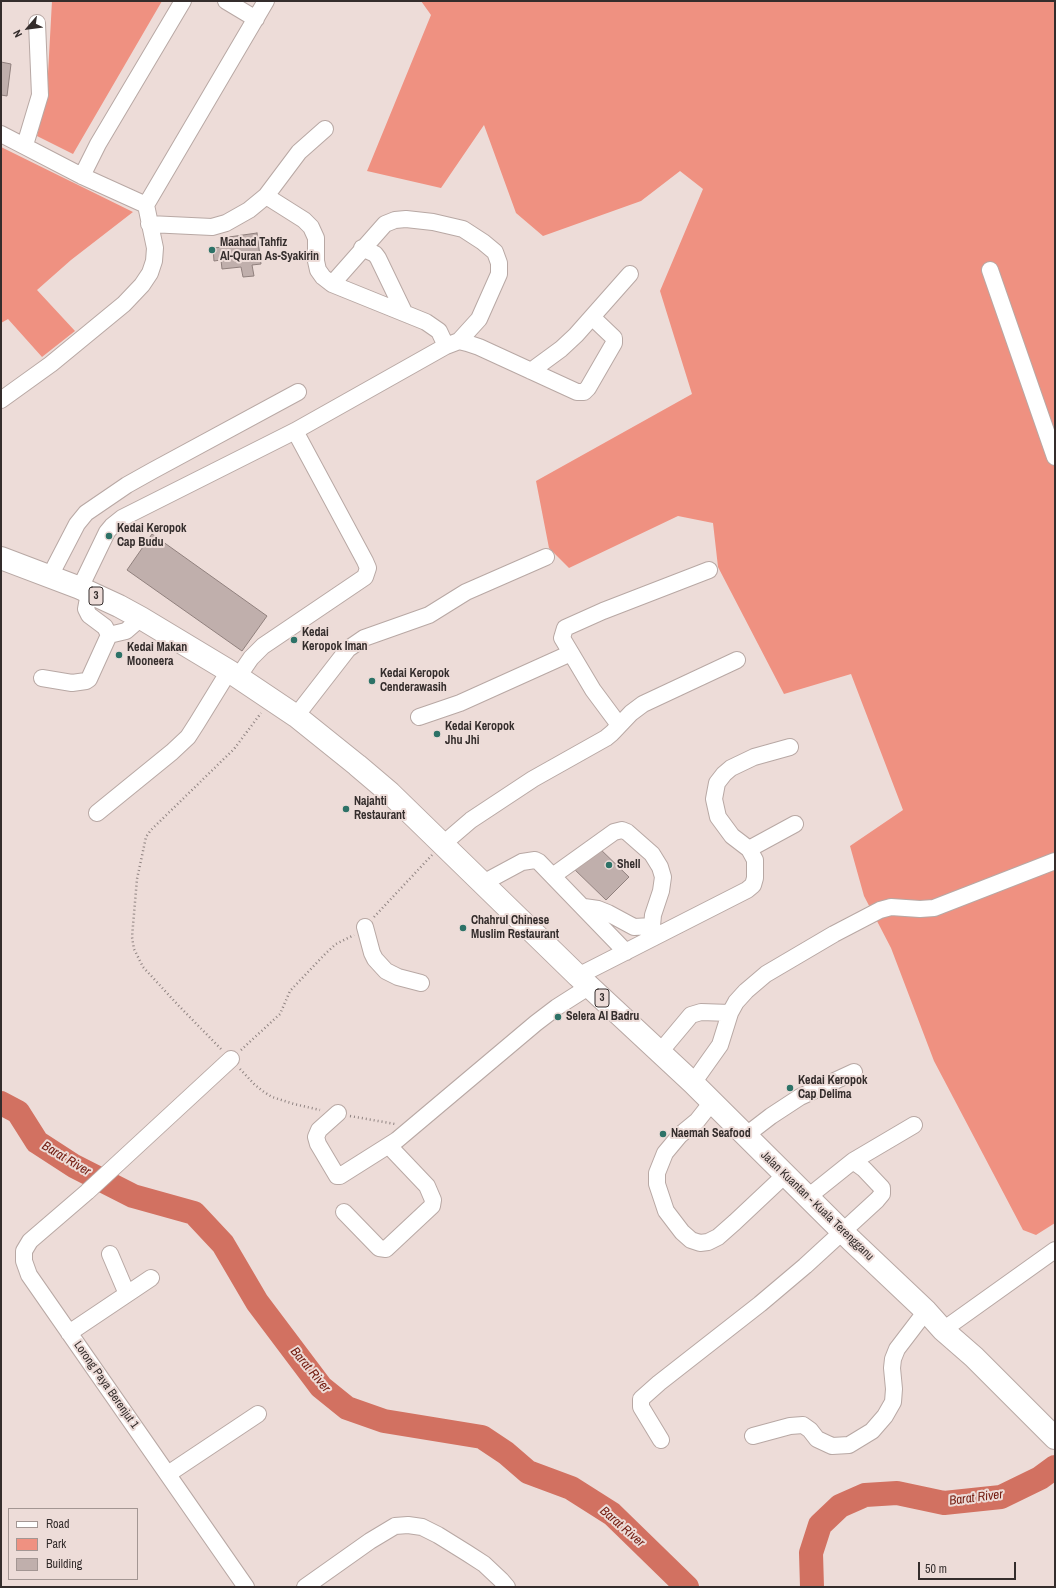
<!DOCTYPE html>
<html>
<head>
<meta charset="utf-8">
<style>
	body { margin:0 }
	#map { position:relative; width:1056px; height:1588px; overflow:hidden; background:#eddcd8; font-family:"Archivo Narrow",sans-serif }
	canvas { display:block }
	.frame { position:absolute; inset:0; border:2px solid #342d2c; pointer-events:none }
	.legend { position:absolute; left:8px; top:1508px; width:130px; height:72px; box-sizing:border-box; background:#eddcd8; border:1px solid #a39693; margin:0; padding:5px 7px; list-style:none; font-size:12px; color:#342d2c }
	.legend li { display:flex; align-items:center; gap:8px; height:20px }
	.legend b { width:20px; border:1px solid #a39693 }
	.north { position:absolute; left:8px; top:8px; width:40px; height:40px; -webkit-text-stroke:3px #eddcd8; paint-order:stroke; rotate:242deg; font-size:11px; font-weight:700; line-height:16px; text-align:center; color:#342d2c }
	.north::after { content:''; display:block; margin:auto; width:14px; height:18px; background:#342d2c; clip-path:polygon(50% 0,100% 100%,50% 72%,0 100%) }
	.scale { position:absolute; left:918px; top:1562px; width:98px; height:18px; box-sizing:border-box; border:2px solid #342d2c; border-top:0; padding-left:5px; font-size:12px; line-height:14px; white-space:nowrap; color:#342d2c; -webkit-text-stroke:3px #eddcd8; paint-order:stroke }
</style>
</head>
<body>
<div id="map">
<canvas width="1056" height="1588"></canvas>
<div class="frame"></div>
<ul class="legend">
<li><b style="height:5px;background:#fff"></b>Road</li>
<li><b style="height:11px;background:#ef9181"></b>Park</li>
<li><b style="height:11px;background:#c0afac"></b>Building</li>
</ul>
<div class="north">N</div>
<div class="scale">50 m</div>
</div>
<script>
const g = document.querySelector('canvas').getContext('2d');
g.lineJoin = 'round';
function paint(path, color) {
  g.fillStyle = color;
  g.fill(path, 'evenodd');
}
function toPath(rows) {
  const path = new Path2D();
  for (const r of rows) {
    path.moveTo(r[0], r[1]);
    for (let i = 2; i < r.length; i += 2) path.lineTo(r[i], r[i + 1]);
  }
  return path;
}
function stroke(path, color, width, dash) {
  g.strokeStyle = color;
  g.lineWidth = width;
  g.lineCap = dash ? 'butt' : 'round';
  g.setLineDash(dash || []);
  g.stroke(path);
}
function write(font, color, halo, rows, align = 'center') {
  g.font = font + ' "Archivo Narrow",sans-serif';
  g.lineWidth = 4;
  g.setLineDash([]);
  g.textBaseline = 'middle';
  g.strokeStyle = halo;
  g.fillStyle = color;
  for (const [text, x, y, turn = 0] of rows) {
    g.save();
    g.translate(x, y);
    g.rotate((+turn || 0) * Math.PI / 180);
    g.textAlign = isNaN(turn) ? turn : align;
    if (halo) g.strokeText(text, 0, 0);
    g.fillText(text, 0, 0);
    g.restore();
  }
}
paint(toPath([
	[52,1,162,1,73,154,37,136,47,92],
	[421,1,1055,1,1055,1223,1036,1235,1023,1230,934,1061,891,948,864,896,850,846,903,810,851,674,784,694,718,567,713,523,678,516,569,568,549,548,536,481,692,394,660,291,703,189,680,171,641,201,543,236,516,213,484,125,441,188,367,171,431,15],
	[1,147,133,212,71,260,37,290,75,331,42,357,8,319,1,323]
]), '#ef9181');
stroke(toPath([
	[1,1103,18,1112,37,1142,74,1166,133,1196,194,1213,223,1244,257,1302,321,1387,347,1408,384,1421,482,1437,506,1453,528,1472,571,1488,612,1514,687,1587],
	[812,1587,811,1553,820,1525,840,1506,865,1495,897,1493,944,1503,1001,1497,1040,1478,1055,1467]
]), '#d27161', 24);
const building = toPath([
	[1,62,11,64,7,96,1,95,1,62],
	[257,233,261,264,252,265,254,276,243,277,241,267,222,269,221,260,214,261,213,248,223,247,222,238,257,233],
	[152,534,267,616,242,651,127,570,152,534],
	[596,845,629,877,606,900,572,867,596,845]
]);
paint(building, '#c0afac');
stroke(building, '#90807d', 1);
const minor = toPath([
	[226,1,256,19],
	[1,134,82,176,146,205],
	[25,145,40,95,37,23],
	[82,176,98,144,183,1],
	[266,196,304,220,311,227,316,238,316,261,318,270,323,277,332,284,426,322,439,331,446,346],
	[149,224,212,227,226,223,249,210,266,196,299,152,325,129],
	[362,248,375,254,378,258,404,312],
	[990,270,1055,457],
	[332,284,385,224,395,220,406,219,433,222,463,229,483,242,495,252,499,263,499,274,479,319,459,341],
	[531,371,561,349,576,335,630,274],
	[1,400,51,364,124,304,142,285,150,273,154,261,155,248,146,205,266,1],
	[50,576,77,524,86,513,127,485,152,471,298,392],
	[80,588,107,532,112,526,122,518,295,431,446,346,459,341,467,343,479,347,577,392,584,392,588,388,614,343,614,338,592,317],
	[109,635,126,631,141,618],
	[238,677,251,658,263,646,365,577,368,568,365,561,295,431],
	[42,678,72,683,86,681,89,679,109,635,105,627,89,615,86,609,89,593],
	[296,716,348,649,364,638,429,615,466,592,546,557],
	[419,717,460,703,571,653],
	[619,725,593,690,562,638,565,628,603,611,709,570],
	[97,813,172,752,188,737,197,723,229,671],
	[443,844,471,820,533,779,606,738,612,733,631,713,643,704,737,660],
	[749,849,795,824],
	[554,875,614,832,622,830,627,832,652,854,660,867,663,877,661,891,653,915,652,926,655,937],
	[483,883,522,862,535,860,539,862,626,952],
	[584,907,598,909,608,913,634,927,652,926],
	[365,927,372,953,375,959,386,971,398,977,421,983],
	[578,976,747,890,753,885,755,878,755,860,749,849,732,836,718,817,714,799,717,783,724,774,731,768,754,757,790,747],
	[660,1052,691,1015,701,1012,730,1013],
	[231,1059,87,1192,30,1241,24,1251,24,1261,29,1275,246,1587],
	[693,1083,720,1045,730,1013,736,1002,746,991,766,974,834,934,880,910,891,907,920,909,934,908,1055,861],
	[712,1102,697,1121,680,1135,665,1153,657,1173,657,1184,666,1211,682,1232,691,1240,700,1243,708,1242,718,1237,735,1222,785,1175],
	[338,1113,319,1130,316,1137,318,1144,337,1176,340,1176,397,1140,536,1023,557,1007,590,986],
	[745,1136,771,1116,800,1097,854,1072],
	[853,1161,914,1125],
	[344,1212,379,1248,386,1249,432,1206,433,1200,427,1186,389,1146],
	[110,1254,127,1294],
	[943,1330,1055,1250],
	[69,1333,151,1278],
	[753,1436,790,1426,803,1425,810,1430,817,1439,832,1446,849,1445,872,1431,885,1416,893,1402,894,1389,892,1368,893,1359,897,1349,926,1311],
	[661,1440,641,1407,641,1399,659,1383,760,1304,805,1266,877,1200,882,1194,882,1188,864,1169,853,1161,808,1197],
	[168,1474,258,1414],
	[305,1587,370,1541,395,1526,408,1525,422,1527,438,1535,467,1553,484,1564,501,1580,507,1587]
]);
const highway = toPath([
	[1,558,80,588,119,606,141,618,229,671,296,716,357,765,390,793,578,976,693,1083,851,1240,926,1311,943,1330,974,1357,1055,1438]
]);
stroke(minor, '#b8a8a4', 18);
stroke(highway, '#b8a8a4', 24);
stroke(toPath([
	[374,917,432,855],
	[221,1049,178,1005,143,967,134,949,132,937,137,879,146,837,151,830,234,749,261,713],
	[241,1050,280,1014,290,991,326,953,336,944,354,935],
	[240,1069,255,1085,264,1092,272,1097,294,1104,320,1110],
	[350,1116,395,1124]
]), '#8f8381', 2.5, [1, 3]);
stroke(minor, '#fff', 16);
stroke(highway, '#fff', 22);
for (const [x, y, r, color] of [
	[212,250,4,"#2d7267"],
	[109,536,4,"#2d7267"],
	[294,640,4,"#2d7267"],
	[119,655,4,"#2d7267"],
	[372,681,4,"#2d7267"],
	[437,734,4,"#2d7267"],
	[346,809,4,"#2d7267"],
	[609,865,4,"#2d7267"],
	[463,928,4,"#2d7267"],
	[558,1017,4,"#2d7267"],
	[790,1088,4,"#2d7267"],
	[663,1134,4,"#2d7267"]
]) {
  const dot = new Path2D();
  dot.arc(x, y, r, 0, 2 * Math.PI);
  g.fillStyle = color;
  g.fill(dot);
  stroke(dot, '#eddcd8', 1.5);
}
for (const [x, y, w] of [
	[96,596,14],
	[602,998,14]
]) {
  const box = new Path2D();
  box.roundRect(x - w / 2, y - 9, w, 18, 3);
  g.fillStyle = '#eddcd8';
  g.fill(box);
  stroke(box, '#342d2c', 1);
}
write('bold 11px', '#342d2c', null, [
	["3",96,596],
	["3",602,998]
]);
write('bold 12px', '#342d2c', '#eddcd8', [
	["Maahad Tahfiz",220,243],
	["Al-Quran As-Syakirin",220,257],
	["Kedai Keropok",117,529],
	["Cap Budu",117,543],
	["Kedai",302,633],
	["Keropok Iman",302,647],
	["Kedai Makan",127,648],
	["Mooneera",127,662],
	["Kedai Keropok",380,674],
	["Cenderawasih",380,688],
	["Kedai Keropok",445,727],
	["Jhu Jhi",445,741],
	["Najahti",354,802],
	["Restaurant",354,816],
	["Shell",617,865],
	["Chahrul Chinese",471,921],
	["Muslim Restaurant",471,935],
	["Selera Al Badru",566,1017],
	["Kedai Keropok",798,1081],
	["Cap Delima",798,1095],
	["Naemah Seafood",671,1134]
], 'left');
write('12px', '#342d2c', '#eddcd8', [
	["Jalan Kuantan - Kuala Terengganu",817,1206,44],
	["Lorong Paya Berenjut 1",106,1385,55]
]);
write('italic 13px', '#721a0e', '#eddcd8', [
	["Barat River",66,1159,31],
	["Barat River",310,1370,50],
	["Barat River",976,1498,-7],
	["Barat River",622,1527,41]
]);
</script>
</body>
</html>
